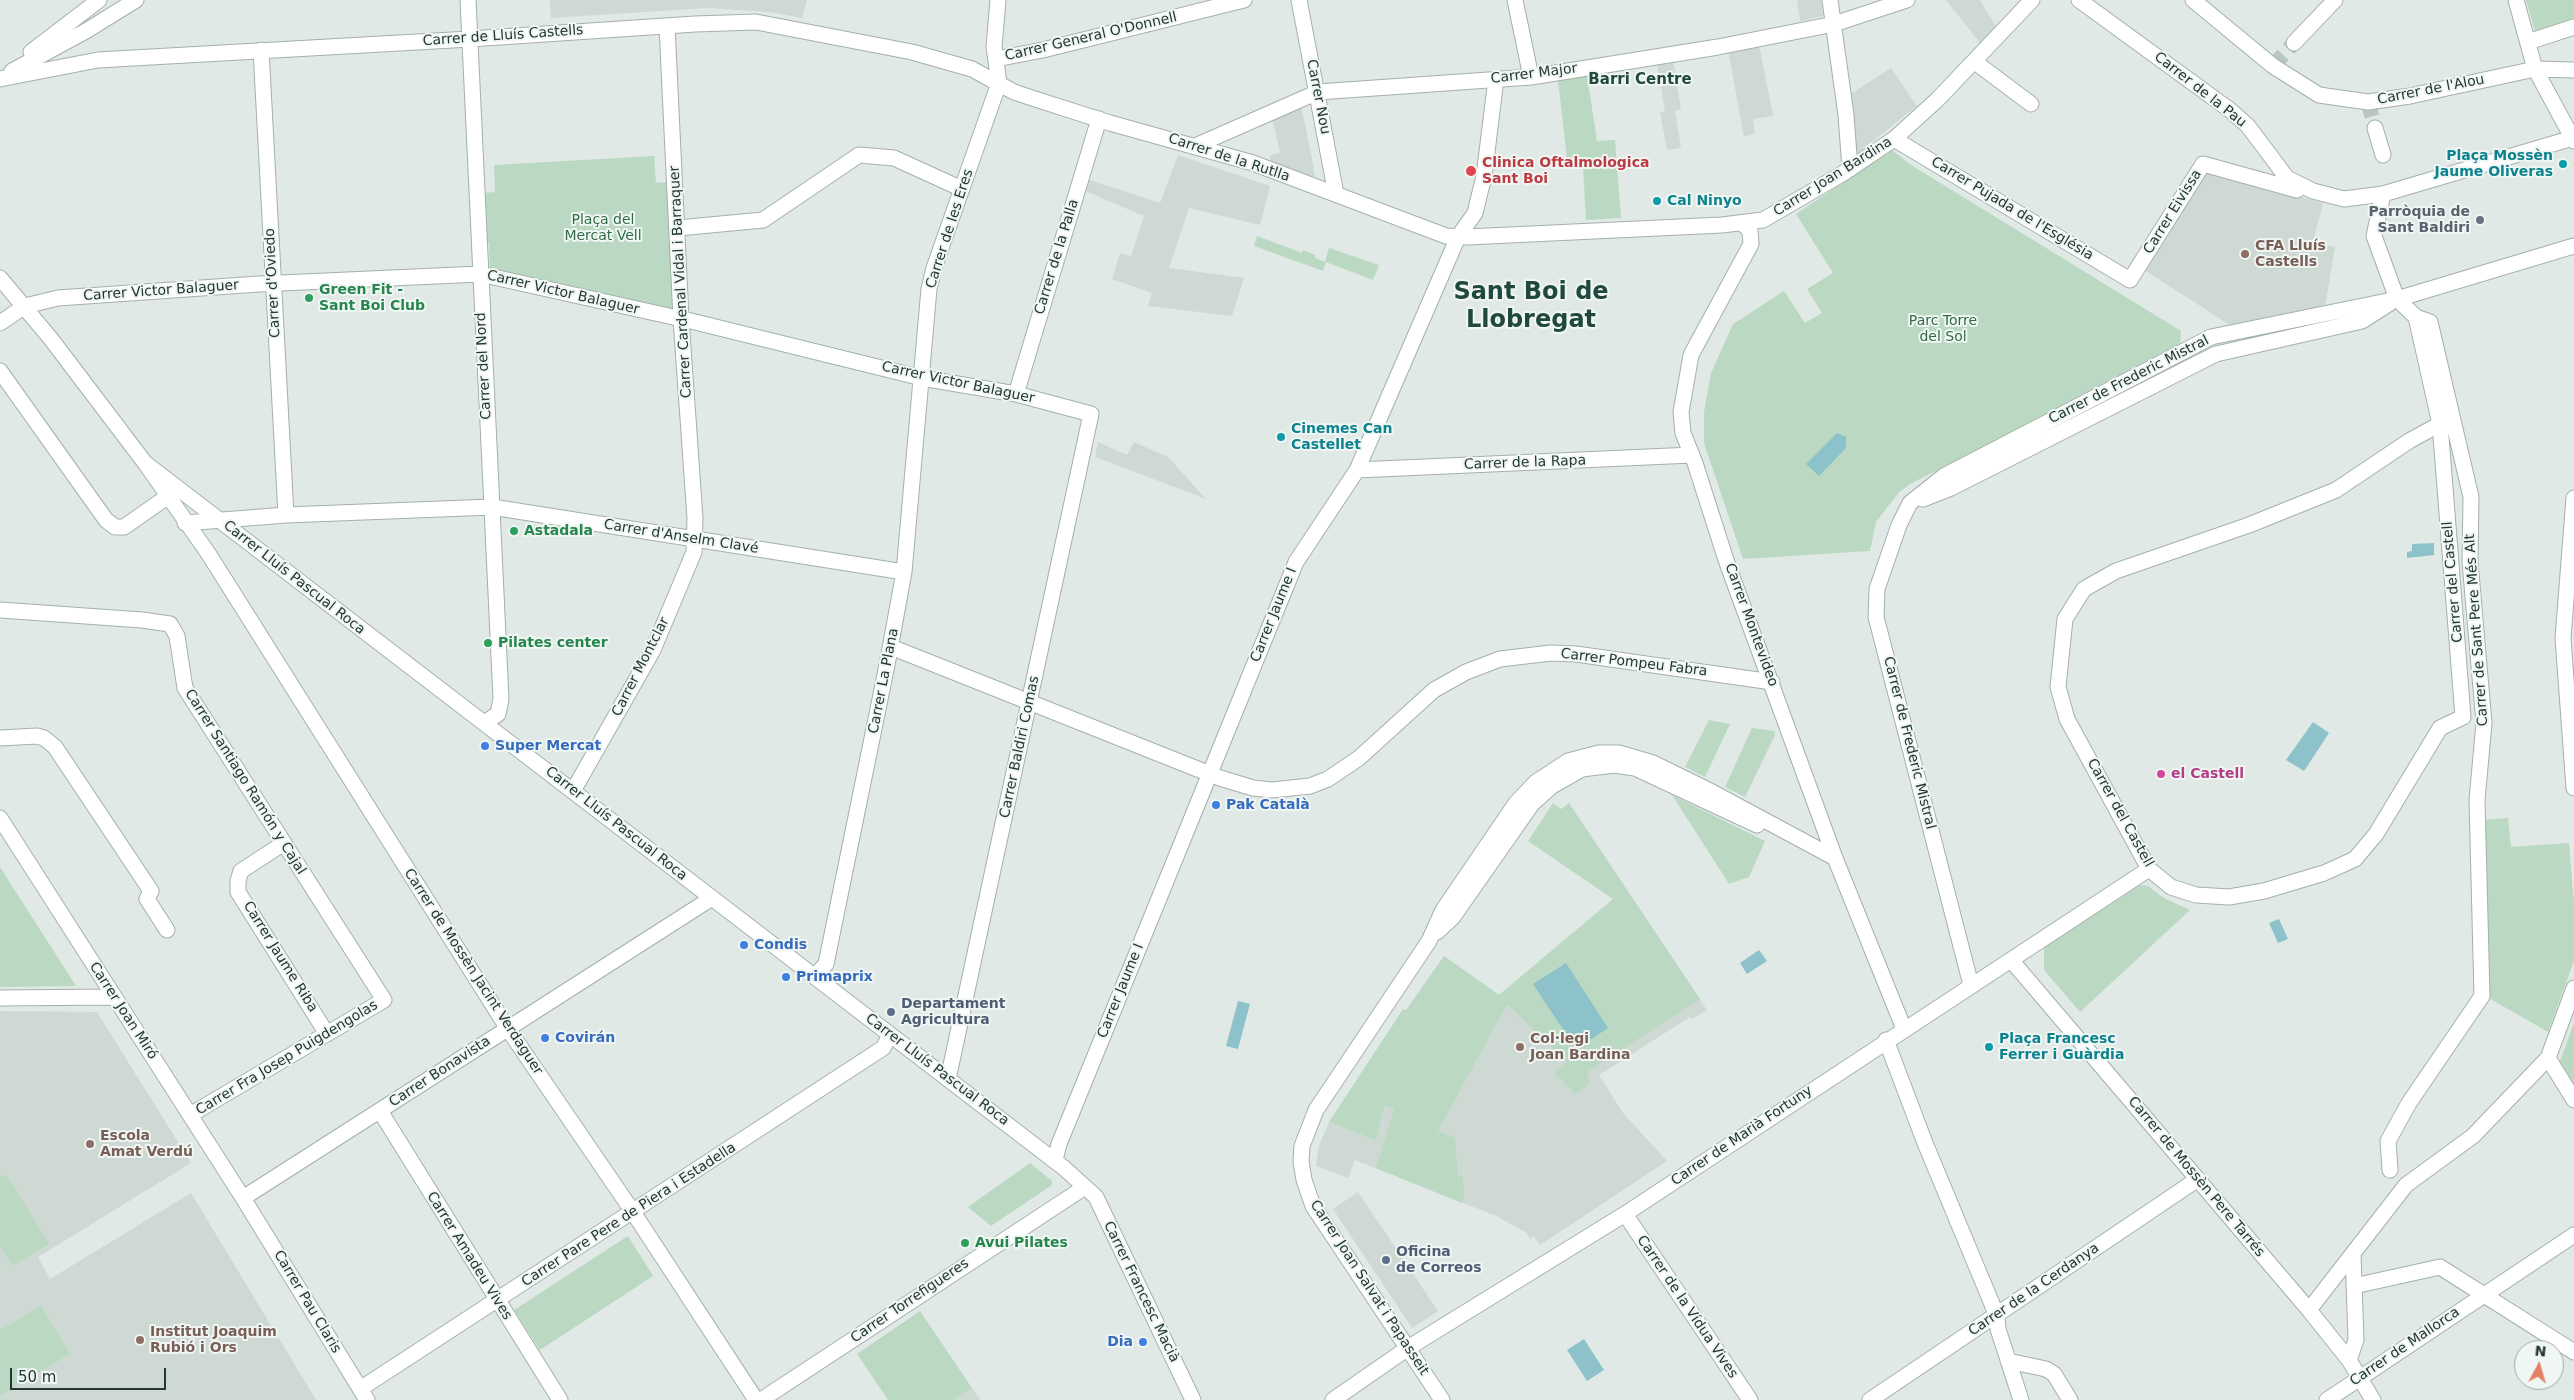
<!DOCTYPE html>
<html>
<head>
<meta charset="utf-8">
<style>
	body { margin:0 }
	#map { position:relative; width:2574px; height:1400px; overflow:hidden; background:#e0e9e5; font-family:"DejaVu Sans",sans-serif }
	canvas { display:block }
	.north { position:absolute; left:2514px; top:1340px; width:50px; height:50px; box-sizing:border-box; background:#f0f6f3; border:1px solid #9eaaa6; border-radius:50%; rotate:6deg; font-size:14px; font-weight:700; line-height:20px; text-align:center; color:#233832 }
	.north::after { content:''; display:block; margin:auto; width:18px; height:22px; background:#e48064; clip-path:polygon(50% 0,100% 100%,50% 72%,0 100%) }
	.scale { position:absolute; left:10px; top:1368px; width:156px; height:22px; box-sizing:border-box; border:2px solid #233832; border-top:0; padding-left:6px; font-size:15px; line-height:18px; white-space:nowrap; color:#233832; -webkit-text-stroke:4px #f0f6f3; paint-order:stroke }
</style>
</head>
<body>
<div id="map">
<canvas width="2574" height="1400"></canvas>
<div class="north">N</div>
<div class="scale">50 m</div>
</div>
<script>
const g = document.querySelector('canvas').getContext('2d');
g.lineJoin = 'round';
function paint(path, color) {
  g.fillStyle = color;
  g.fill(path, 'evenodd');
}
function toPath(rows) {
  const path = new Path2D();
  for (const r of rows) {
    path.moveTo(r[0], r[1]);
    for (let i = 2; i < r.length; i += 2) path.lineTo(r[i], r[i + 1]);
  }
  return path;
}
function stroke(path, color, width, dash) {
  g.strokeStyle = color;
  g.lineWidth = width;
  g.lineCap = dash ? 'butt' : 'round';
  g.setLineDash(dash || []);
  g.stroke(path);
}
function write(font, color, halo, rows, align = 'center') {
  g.font = font + ' "DejaVu Sans",sans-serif';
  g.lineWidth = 4;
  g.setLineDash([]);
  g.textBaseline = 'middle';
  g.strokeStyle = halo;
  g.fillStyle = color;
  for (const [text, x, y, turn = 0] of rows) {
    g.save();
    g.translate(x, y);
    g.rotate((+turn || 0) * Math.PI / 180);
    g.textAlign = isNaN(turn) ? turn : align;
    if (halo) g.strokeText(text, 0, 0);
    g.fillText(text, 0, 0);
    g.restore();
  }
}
paint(toPath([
	[550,0,807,0,802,18,770,12,707,8,551,18],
	[1797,0,1821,0,1823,16,1800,21],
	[1946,0,1980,0,1996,27,1981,44],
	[1759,44,1773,116,1753,119,1755,133,1744,137,1728,50],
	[1673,61,1681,109,1675,111,1681,148,1667,150,1660,112,1665,111,1657,64],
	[1891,68,1917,106,1854,156,1849,95],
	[1301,105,1311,154,1315,177,1271,162,1270,156,1280,152,1272,118],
	[1178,155,1270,186,1260,225,1189,208,1169,268,1244,278,1232,316,1148,306,1152,293,1112,279,1120,253,1131,256,1144,216,1083,190,1087,179,1160,203],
	[2207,170,2323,203,2313,243,2335,247,2325,307,2233,327,2146,271],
	[1098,442,1127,455,1134,442,1168,457,1206,499,1095,457],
	[1626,889,1707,1010,1692,1019,1690,1017,1599,1075,1623,1113,1667,1161,1540,1245,1534,1236,1530,1239,1527,1233,1496,1216,1355,1160,1348,1178,1316,1166,1319,1146,1329,1122,1376,1139,1387,1097,1444,956,1499,995],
	[0,1011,97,1012,191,1163,38,1257,50,1279,191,1193,316,1400,0,1400],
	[1358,1192,1438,1311,1412,1328,1333,1209],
	[972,1388,980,1400,953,1400]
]), '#cfd9d4');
paint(toPath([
	[2526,0,2574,0,2574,22,2536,35],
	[1587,75,1597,141,1615,140,1621,218,1586,220,1583,168,1568,168,1558,80],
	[1892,150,1911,165,2181,331,2180,347,1912,483,1899,492,1876,522,1870,551,1743,559,1704,443,1704,412,1711,373,1733,324,1784,291,1805,323,1822,313,1807,289,1833,273,1796,214],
	[654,156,656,183,669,182,677,315,490,271,489,243,486,243,483,193,495,192,494,165],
	[1257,236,1302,253,1303,250,1315,255,1315,258,1325,262,1329,248,1379,265,1373,280,1326,262,1323,271,1254,246],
	[1709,720,1730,724,1705,777,1685,767],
	[1752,728,1774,731,1775,735,1745,797,1725,787],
	[1672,795,1765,841,1749,877,1729,884],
	[1553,803,1561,809,1569,803,1700,999,1587,1072,1590,1083,1575,1094,1555,1073,1567,1062,1507,1004,1438,1131,1455,1138,1458,1177,1463,1176,1464,1196,1462,1203,1376,1168,1394,1109,1385,1105,1376,1140,1329,1122,1403,1009,1406,1010,1444,956,1499,995,1613,899,1528,841],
	[2508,818,2511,847,2569,843,2574,905,2574,961,2548,1032,2487,997,2487,876,2483,820],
	[0,867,76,986,0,987],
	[2140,885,2148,886,2164,898,2190,910,2080,1012,2044,970,2044,948],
	[2574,1023,2574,1084,2560,1061],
	[1030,1163,1052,1181,1052,1185,991,1226,968,1207],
	[6,1174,49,1244,13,1266,0,1246,0,1178],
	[628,1236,653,1276,540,1350,514,1310],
	[41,1306,70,1354,0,1396,0,1330],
	[920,1311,972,1388,953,1400,888,1400,857,1354]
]), '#bbd9c2');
paint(toPath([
	[1837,433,1846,437,1846,448,1819,476,1806,464],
	[2434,543,2434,555,2407,558,2407,552,2412,551,2412,544],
	[2313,722,2329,733,2304,771,2286,760],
	[2279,919,2288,939,2278,943,2269,923],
	[1759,950,1767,961,1747,974,1740,963],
	[1566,963,1608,1028,1576,1049,1533,984],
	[1238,1001,1250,1004,1238,1049,1226,1046],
	[1584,1339,1604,1370,1587,1381,1567,1350]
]), '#8dc2ca');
stroke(toPath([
	[2273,66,2294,43],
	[2368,102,2375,128]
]), '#bac6c1', 15, [15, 8]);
const street = toPath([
	[468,0,501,699,498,714,484,723],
	[1299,0,1336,194],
	[1515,0,1531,77],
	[1830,0,1846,115,1850,169],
	[2079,0,2230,110,2248,126,2287,178,2313,191,2344,199,2383,194,2573,138],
	[2193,0,2273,66,2319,95,2368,102,2410,96,2535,69,2574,70],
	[2516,0,2535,69,2574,141],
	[2528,42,2574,27],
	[2294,43,2335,0],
	[261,50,286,515],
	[31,52,99,0],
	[996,59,1043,50,1244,0],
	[1975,62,2031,104],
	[12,71,86,31,136,0],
	[0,79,98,60,470,39,695,24,756,22,912,52,972,69,1014,92,1032,98,1110,123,1253,163,1446,236,1467,237,1722,225,1763,220,1842,174,1894,139,1937,100,2032,0],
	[2375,128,2383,155],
	[1894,139,2130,280,2203,164,2297,190],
	[1195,146,1318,92,1531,77,1718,47,1834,24,1907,0],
	[2383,194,2374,236,2397,299,2416,317,2440,424,2463,717,2440,728,2376,834,2355,859,2324,873,2264,891,2229,897,2196,895,2171,887,2149,869,2067,719,2058,687,2065,619,2084,589,2116,571,2249,525,2336,490,2409,441,2440,424],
	[1743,224,1750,231,1751,244,1691,355,1681,412,1683,433,1695,463,1726,560,1835,858,1904,1029],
	[678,228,763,220,859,155,894,158,962,189],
	[0,278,51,339,145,463,208,553,508,1029,633,1212,756,1400],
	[0,323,25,306,58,298,259,284,480,274,691,321,922,378,1016,394,1091,414,948,1079],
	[0,371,106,520,115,527,124,527,167,497],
	[1016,394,1099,119],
	[145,463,1064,1168,1096,1197,1193,1400],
	[1357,470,1692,455],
	[2574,498,2563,638,2574,788],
	[1923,499,1951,488,2216,354,2362,321,2390,303],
	[185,523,286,515,492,507,904,572],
	[0,610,142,620,170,624,177,636,185,688,384,1000,190,1115],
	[891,647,1220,778,1253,788,1272,790,1310,786,1328,779,1359,758,1434,690,1466,672,1500,659,1551,653,1576,654,1772,682],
	[0,738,37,736,44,738,55,747,151,891,147,899,167,930],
	[573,791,653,650,694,552,695,518,681,319,667,26],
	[0,818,243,1198,367,1400],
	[284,843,241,871,238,881,238,892,327,1034],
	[1437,932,1453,917,1532,804,1552,786,1582,769,1614,765,1635,768,1757,825],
	[2011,960,2309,1310,2349,1360,2373,1400],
	[815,976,826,964,887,665,904,572,929,289,934,268,999,83,994,47,998,0],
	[1971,985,1876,617,1877,589,1899,525,1910,503,1944,476,2211,337,2397,299,2574,246],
	[0,998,114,997],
	[1886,1040,1925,1143,1997,1316,1998,1329,2021,1400],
	[2548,1058,2574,1100],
	[380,1111,560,1400],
	[1055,1160,1059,1144,1296,562,1357,470,1458,237,1475,213,1484,176,1496,79],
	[2390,1170,2388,1141,2409,1103,2482,996,2477,800,2484,723,2470,562,2471,497,2430,322,2416,317],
	[243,1198,712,898],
	[1625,1214,1750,1400],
	[2354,1286,2440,1267,2574,1352],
	[2309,1310,2406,1185,2473,1136,2548,1058,2574,988],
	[2349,1360,2356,1340,2353,1254],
	[2008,1361,2046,1369,2054,1374,2070,1400],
	[360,1389,883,1048,890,1035],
	[761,1400,1085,1187],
	[1333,1400,1408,1348,1625,1214,2149,869],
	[1442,1400,1313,1206,1304,1180,1301,1161,1302,1146,1316,1110,1429,941,1443,910,1516,803,1536,782,1568,761,1599,753,1619,753,1653,763,1712,792,1835,858],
	[1870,1400,2198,1179],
	[2327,1400,2574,1235]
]);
stroke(street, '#a4b0ac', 17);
stroke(street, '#fff', 15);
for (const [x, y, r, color] of [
	[2563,164,5,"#0f9aa8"],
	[1471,171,6,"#e0444e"],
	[1657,201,5,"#0f9aa8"],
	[2480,220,5,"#6b7280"],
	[2245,254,5,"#8d6e63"],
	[309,298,5,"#2e9e5b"],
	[1281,437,5,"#0f9aa8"],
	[514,531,5,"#2e9e5b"],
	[488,643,5,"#2e9e5b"],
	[485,746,5,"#3f7fe0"],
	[2161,774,5,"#d1479c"],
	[1216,805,5,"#3f7fe0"],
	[744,945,5,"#3f7fe0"],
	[786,977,5,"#3f7fe0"],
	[891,1012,5,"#5c6f8a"],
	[545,1038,5,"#3f7fe0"],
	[1520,1047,5,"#8d6e63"],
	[1989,1047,5,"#0f9aa8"],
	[90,1144,5,"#8d6e63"],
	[965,1243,5,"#2e9e5b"],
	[1386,1260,5,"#5c6f8a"],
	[140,1340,5,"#8d6e63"],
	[1143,1342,5,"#3f7fe0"]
]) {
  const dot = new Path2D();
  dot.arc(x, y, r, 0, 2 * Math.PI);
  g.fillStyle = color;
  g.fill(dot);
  stroke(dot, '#f0f6f3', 2);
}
write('14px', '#233832', '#f0f6f3', [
	["Carrer de Lluís Castells",503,36,-4],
	["Carrer General O'Donnell",1091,37,-13],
	["Carrer Major",1534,74,-7],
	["Carrer de la Pau",2200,90,38],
	["Carrer de l'Alou",2431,90,-11],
	["Carrer Nou",1318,97,79],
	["Carrer de la Rutlla",1229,158,18],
	["Carrer Joan Bardina",1833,177,-32],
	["Carrer Pujada de l'Església",2012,209,31],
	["Carrer Eivissa",2173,212,-58],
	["Carrer de les Eres",950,229,-72],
	["Carrer de la Palla",1057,257,-73],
	["Carrer Cardenal Vidal i Barraquer",681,282,-93],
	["Carrer d'Oviedo",273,283,-93],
	["Carrer Victor Balaguer",161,291,-4],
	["Carrer Victor Balaguer",563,293,13],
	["Carrer del Nord",484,366,-93],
	["Carrer de Frederic Mistral",2129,380,-27],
	["Carrer Victor Balaguer",958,383,12],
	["Carrer de la Rapa",1525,463,-2],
	["Carrer d'Anselm Clavé",681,537,9],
	["Carrer Lluís Pascual Roca",294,578,38],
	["Carrer del Castell",2453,582,-95],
	["Carrer Jaume I",1274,615,-68],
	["Carrer Montevideo",1751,625,70],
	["Carrer de Sant Pere Més Alt",2477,630,-94],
	["Carrer Pompeu Fabra",1634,663,7],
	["Carrer Montclar",641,667,-63],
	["Carrer La Plana",884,681,-79],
	["Carrer de Frederic Mistral",1909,743,76],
	["Carrer Baldiri Comas",1020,747,-78],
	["Carrer Santiago Ramón y Cajal",245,782,58],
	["Carrer del Castell",2120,813,61],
	["Carrer Lluís Pascual Roca",616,824,38],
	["Carrer Jaume Riba",280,957,58],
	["Carrer de Mossèn Jacint Verdaguer",473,972,57],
	["Carrer Jaume I",1121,991,-68],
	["Carrer Joan Miró",123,1011,57],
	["Carrer Fra Josep Puigdengolas",287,1058,-31],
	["Carrer Lluís Pascual Roca",937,1070,37],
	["Carrer Bonavista",440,1072,-33],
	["Carrer de Marià Fortuny",1742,1136,-34],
	["Carrer de Mossèn Pere Tarrés",2196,1177,50],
	["Carrer Pare Pere de Piera i Estadella",629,1215,-33],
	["Carrer Amadeu Vives",469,1256,58],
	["Carrer Joan Salvat i Papasseit",1369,1288,57],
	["Carrer de la Cerdanya",2034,1290,-34],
	["Carrer Francesc Macià",1141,1292,64],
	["Carrer Torrefigueres",910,1301,-34],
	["Carrer Pau Claris",307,1302,59],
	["Carrer de la Vídua Vives",1687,1307,56],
	["Carrer de Mallorca",2405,1347,-34]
]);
write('bold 14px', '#0d838f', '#f0f6f3', [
	["Plaça Mossèn",2553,156,"right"],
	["Jaume Oliveras",2553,172,"right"],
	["Cal Ninyo",1667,201],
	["Cinemes Can",1291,429],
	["Castellet",1291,445],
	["Plaça Francesc",1999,1039],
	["Ferrer i Guàrdia",1999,1055]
], 'left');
write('bold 14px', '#be3a42', '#f0f6f3', [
	["Clinica Oftalmologica",1482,163],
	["Sant Boi",1482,179]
], 'left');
write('bold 14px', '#5b616d', '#f0f6f3', [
	["Parròquia de",2470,212],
	["Sant Baldiri",2470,228]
], 'right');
write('14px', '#316b46', '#f0f6f3', [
	["Plaça del",603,220],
	["Mercat Vell",603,236],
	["Parc Torre",1943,321],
	["del Sol",1943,337]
]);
write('bold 14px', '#785e54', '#f0f6f3', [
	["CFA Lluís",2255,246],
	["Castells",2255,262],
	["Col·legi",1530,1039],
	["Joan Bardina",1530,1055],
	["Escola",100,1136],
	["Amat Verdú",100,1152],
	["Institut Joaquim",150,1332],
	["Rubió i Ors",150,1348]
], 'left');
write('bold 14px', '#27864d', '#f0f6f3', [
	["Green Fit -",319,290],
	["Sant Boi Club",319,306],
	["Astadala",524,531],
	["Pilates center",498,643],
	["Avui Pilates",975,1243]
], 'left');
write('bold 14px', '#366cbe', '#f0f6f3', [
	["Super Mercat",495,746],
	["Pak Català",1226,805],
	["Condis",754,945],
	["Primaprix",796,977],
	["Covirán",555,1038],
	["Dia",1133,1342,"right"]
], 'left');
write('bold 14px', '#b23c85', '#f0f6f3', [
	["el Castell",2171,774]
], 'left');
write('bold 14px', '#4e5e75', '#f0f6f3', [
	["Departament",901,1004],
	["Agricultura",901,1020],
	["Oficina",1396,1252],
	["de Correos",1396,1268]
], 'left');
write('bold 15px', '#21483e', '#f0f6f3', [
	["Barri Centre",1640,80]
]);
write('bold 24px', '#21483e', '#f0f6f3', [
	["Sant Boi de",1531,293],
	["Llobregat",1531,321]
]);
</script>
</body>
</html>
